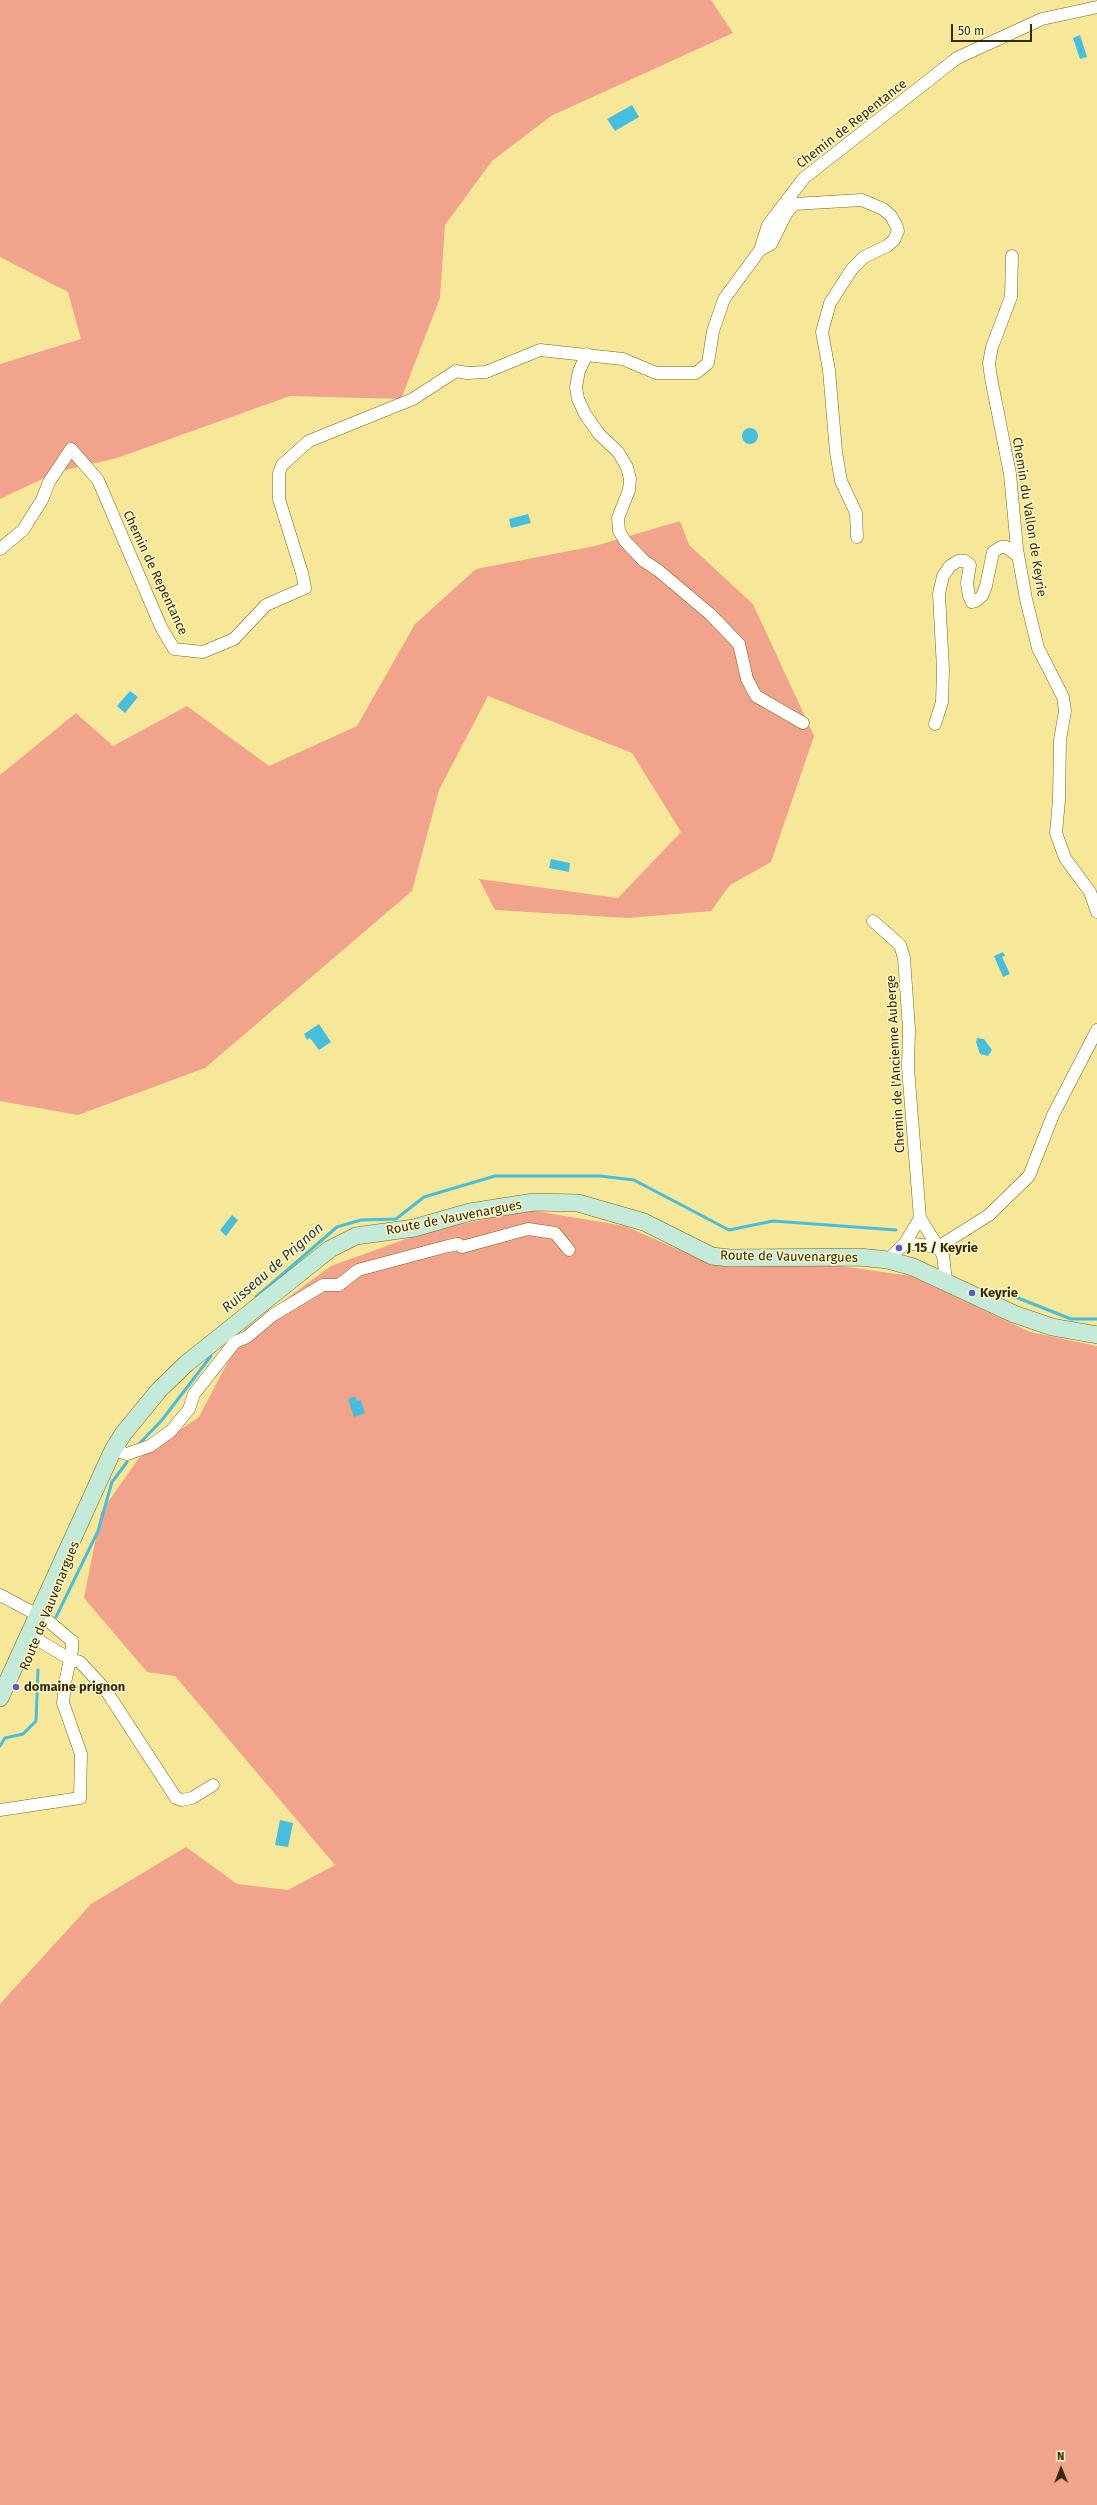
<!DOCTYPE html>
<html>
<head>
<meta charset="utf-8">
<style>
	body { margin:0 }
	#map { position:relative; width:1097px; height:2505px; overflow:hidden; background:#f7e899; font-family:"Fira Sans",sans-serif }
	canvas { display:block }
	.north { position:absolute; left:1041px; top:2449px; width:40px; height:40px; -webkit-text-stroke:3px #fef5c7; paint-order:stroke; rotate:359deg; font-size:11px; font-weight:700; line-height:16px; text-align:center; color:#322b0a }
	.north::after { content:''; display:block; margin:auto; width:14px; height:18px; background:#322b0a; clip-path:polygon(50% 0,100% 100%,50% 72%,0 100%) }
	.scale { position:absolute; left:951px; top:24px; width:81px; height:18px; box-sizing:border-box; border:2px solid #322b0a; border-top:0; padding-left:5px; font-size:12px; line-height:14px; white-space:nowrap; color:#322b0a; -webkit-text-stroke:3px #fef5c7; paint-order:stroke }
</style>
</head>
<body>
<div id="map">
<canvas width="1097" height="2505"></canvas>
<div class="north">N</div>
<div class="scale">50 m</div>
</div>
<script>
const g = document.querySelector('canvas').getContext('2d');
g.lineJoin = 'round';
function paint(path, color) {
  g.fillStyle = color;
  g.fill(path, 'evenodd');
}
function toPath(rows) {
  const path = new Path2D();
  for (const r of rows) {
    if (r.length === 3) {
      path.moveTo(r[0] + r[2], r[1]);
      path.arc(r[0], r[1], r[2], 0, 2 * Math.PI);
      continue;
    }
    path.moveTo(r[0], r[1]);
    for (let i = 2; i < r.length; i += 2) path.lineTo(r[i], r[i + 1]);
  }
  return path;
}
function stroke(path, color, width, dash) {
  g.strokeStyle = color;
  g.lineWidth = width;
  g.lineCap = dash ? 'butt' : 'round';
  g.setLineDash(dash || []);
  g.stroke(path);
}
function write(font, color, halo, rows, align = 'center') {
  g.font = font + ' "Fira Sans",sans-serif';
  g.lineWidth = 3;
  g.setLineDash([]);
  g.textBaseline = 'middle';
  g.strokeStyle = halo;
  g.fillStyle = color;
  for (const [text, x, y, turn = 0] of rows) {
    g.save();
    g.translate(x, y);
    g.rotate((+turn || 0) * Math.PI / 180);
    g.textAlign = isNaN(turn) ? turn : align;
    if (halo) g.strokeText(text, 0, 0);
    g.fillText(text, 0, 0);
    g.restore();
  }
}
paint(toPath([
	[0,0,711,0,733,33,551,116,492,161,445,225,440,298,401,399,290,396,117,458,57,472,0,499,0,364,81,339,68,292,0,257],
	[680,521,689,545,753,604,814,736,771,862,730,885,711,911,628,918,495,910,479,879,618,898,681,832,632,753,488,696,439,790,412,891,205,1068,78,1115,0,1101,0,775,76,713,113,746,187,706,269,766,357,726,415,624,476,569,595,546],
	[529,1210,625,1226,713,1265,812,1262,911,1276,1030,1332,1097,1346,1097,2505,0,2505,0,2004,91,1904,186,1847,237,1884,288,1890,335,1865,175,1676,147,1672,84,1598,101,1512,139,1458,199,1417,245,1329,331,1266,428,1231]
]), '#f1a38b');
paint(toPath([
	[1080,35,1087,57,1080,59,1073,38],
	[632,105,639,117,615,131,607,119],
	[750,436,8],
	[528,514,531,523,511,528,509,519],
	[130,691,138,697,125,713,117,706],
	[551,859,570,863,569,872,549,868],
	[1003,952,1005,956,1002,957,1010,974,1003,977,994,956],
	[319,1024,331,1042,319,1050,310,1038,307,1040,304,1034],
	[977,1038,984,1039,992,1050,988,1056,980,1054,976,1042],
	[232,1215,238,1220,226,1236,220,1230],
	[355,1396,357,1401,361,1400,365,1413,354,1417,348,1399],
	[280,1820,293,1823,288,1847,275,1845]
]), '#46bedd');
stroke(toPath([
	[256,1297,337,1227,361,1220,396,1219,424,1197,495,1176,600,1176,634,1180,729,1230,773,1221,896,1230],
	[994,1297,1013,1296,1071,1319,1097,1319],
	[139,1444,162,1420,211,1356],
	[56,1617,98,1531,112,1482,127,1462],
	[0,1746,5,1738,23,1734,36,1721,38,1670]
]), '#46bedd', 3);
const minor = toPath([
	[760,250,771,244,786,214,794,204,862,200,883,209,891,216,896,225,898,231,894,240,887,246,864,257,852,269,830,303,822,332,829,370,836,452,841,481,856,513,857,537],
	[1012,256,1011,297,992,347,989,363,991,378,1010,474,1017,549,1026,599,1038,648,1063,697,1065,711,1060,740,1059,800,1056,833,1065,858,1090,892,1097,912],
	[587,354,579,371,576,387,578,399,585,414,599,434,618,452,627,467,630,479,629,490,618,518,619,531,625,541,644,561,659,571,710,614,739,644,747,679,756,696,803,723],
	[0,549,23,530,42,500,49,482,71,449,98,480,161,627,174,649,203,652,234,639,266,605,305,588,302,573,279,499,279,473,282,465,309,441,413,399,456,371,467,373,486,372,540,350,623,359,656,373,696,373,708,363,713,331,724,299,760,250,768,225,804,178,957,58,1042,19,1097,7],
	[935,724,942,702,943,669,939,594,943,576,950,566,958,561,965,561,970,565,967,583,969,596,972,602,976,601,982,596,986,586,993,552,1001,547,1006,547,1018,556],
	[873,921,900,945,904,958,909,1029,908,1068,920,1218,943,1255,946,1281],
	[905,1243,938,1247,989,1215,1029,1176,1053,1115,1097,1030],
	[888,1260,905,1243,920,1218],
	[113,1450,127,1454,150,1446,171,1431,189,1409,194,1394,235,1342,247,1337,273,1315,323,1285,339,1285,358,1270,448,1246,458,1244,462,1247,528,1229,555,1233,569,1250],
	[0,1595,47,1620,72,1641,72,1650,65,1683,63,1703,81,1754,80,1798,0,1810],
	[37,1620,38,1640,70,1659,80,1662,105,1689,176,1798,182,1800,192,1798,213,1785]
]);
const secondary = toPath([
	[0,1698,113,1450,123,1434,159,1390,187,1363,330,1249,356,1236,414,1228,470,1212,534,1202,578,1203,644,1222,712,1256,729,1258,859,1257,888,1260,913,1267,1014,1314,1052,1327,1097,1335]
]);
stroke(minor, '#776813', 13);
stroke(secondary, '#776813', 18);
stroke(minor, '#fff', 12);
stroke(secondary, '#c4ebd9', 17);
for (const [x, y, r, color] of [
	[899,1248,4,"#5959d1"],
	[972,1293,4,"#5959d1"],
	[16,1687,4,"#5959d1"]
]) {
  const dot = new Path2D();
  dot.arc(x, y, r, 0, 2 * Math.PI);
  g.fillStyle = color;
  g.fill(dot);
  stroke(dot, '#fef5c7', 1.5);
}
write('13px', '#322b0a', '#fef5c7', [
	["Chemin de Repentance",852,124,-38],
	["Chemin du Vallon de Keyrie",1029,517,81],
	["Chemin de Repentance",155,573,65],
	["Chemin de l'Ancienne Auberge",896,1064,-93],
	["Route de Vauvenargues",454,1218,-11],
	["Route de Vauvenargues",789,1257,1],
	["Route de Vauvenargues",50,1606,-68]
]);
write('bold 13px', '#322b0a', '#fef5c7', [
	["J 15 / Keyrie",907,1248],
	["Keyrie",980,1293],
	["domaine prignon",24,1687]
], 'left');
write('italic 14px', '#223c44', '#fef5c7', [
	["Ruisseau de Prignon",273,1268,-41]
]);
</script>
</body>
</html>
